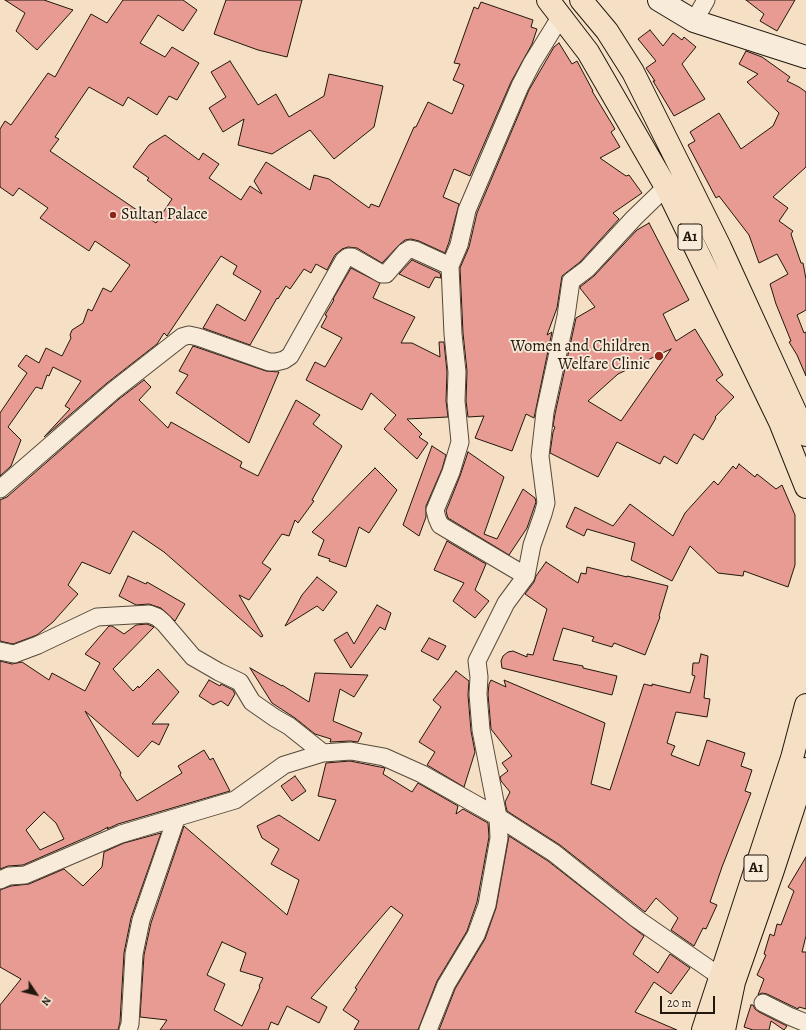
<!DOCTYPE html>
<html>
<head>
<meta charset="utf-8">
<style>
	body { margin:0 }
	#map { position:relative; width:806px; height:1030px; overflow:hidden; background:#f5e0c5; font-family:Alegreya,serif }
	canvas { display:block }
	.north { position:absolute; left:16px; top:974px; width:40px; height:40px; -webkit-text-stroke:3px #f8ebd9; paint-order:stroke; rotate:125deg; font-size:11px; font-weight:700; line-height:16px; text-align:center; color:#21170c }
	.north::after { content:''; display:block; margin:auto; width:14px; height:18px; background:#21170c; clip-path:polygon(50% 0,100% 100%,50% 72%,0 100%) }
	.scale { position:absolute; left:660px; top:996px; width:55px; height:18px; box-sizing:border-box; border:2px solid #21170c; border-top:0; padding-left:5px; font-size:12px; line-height:14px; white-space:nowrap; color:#21170c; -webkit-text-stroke:3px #f8ebd9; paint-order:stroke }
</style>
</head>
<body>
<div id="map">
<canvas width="806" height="1030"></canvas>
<div class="north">N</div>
<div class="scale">20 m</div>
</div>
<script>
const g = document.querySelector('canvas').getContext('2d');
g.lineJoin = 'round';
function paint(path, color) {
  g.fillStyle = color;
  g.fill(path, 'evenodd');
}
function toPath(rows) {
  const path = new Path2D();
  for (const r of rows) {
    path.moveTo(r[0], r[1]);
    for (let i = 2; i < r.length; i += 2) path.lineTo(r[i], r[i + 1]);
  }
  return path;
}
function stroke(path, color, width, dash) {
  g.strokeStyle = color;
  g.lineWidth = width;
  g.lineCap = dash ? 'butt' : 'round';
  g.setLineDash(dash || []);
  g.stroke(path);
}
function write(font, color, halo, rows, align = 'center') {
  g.font = font + ' Alegreya,serif';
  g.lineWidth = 3.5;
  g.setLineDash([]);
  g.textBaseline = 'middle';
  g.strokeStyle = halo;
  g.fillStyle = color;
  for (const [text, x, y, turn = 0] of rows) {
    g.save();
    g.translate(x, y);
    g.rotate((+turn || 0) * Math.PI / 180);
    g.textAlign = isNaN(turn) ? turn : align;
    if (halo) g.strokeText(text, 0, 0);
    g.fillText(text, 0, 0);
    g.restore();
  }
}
const building = toPath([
	[5,0,44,0,73,10,37,50,16,31,25,13,5,0],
	[123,0,183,0,197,10,183,31,158,15,140,43,165,57,172,47,199,63,177,100,169,96,157,115,128,97,123,106,89,87,55,137,59,139,50,151,156,223,172,199,147,180,149,178,133,167,149,145,165,135,199,160,203,153,219,164,209,178,241,200,250,186,262,194,254,181,266,162,310,190,314,175,329,179,369,208,371,204,379,207,414,127,416,127,428,102,452,114,464,85,453,80,460,64,454,63,474,7,478,9,481,2,533,20,531,27,537,29,532,44,511,82,470,176,454,169,443,197,459,204,449,242,445,253,419,241,411,239,405,240,400,244,382,263,357,248,348,247,342,249,335,255,327,270,316,264,311,273,304,269,290,289,286,286,278,299,277,298,250,345,203,328,217,304,245,321,261,291,233,274,237,266,221,256,167,336,164,333,157,344,107,383,44,437,70,409,65,406,81,381,53,367,49,376,47,375,42,389,36,387,8,427,21,440,11,466,0,476,0,413,27,373,18,366,26,355,39,363,46,348,62,356,71,338,70,335,72,330,83,323,88,309,92,311,103,288,111,292,130,265,95,241,89,251,40,218,48,208,19,188,13,196,0,187,0,129,5,121,11,125,48,73,55,77,91,14,107,23,123,0],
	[226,0,302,0,287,57,258,50,214,34,226,0],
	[746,0,795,0,777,31,760,21,764,14,746,0],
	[650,30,663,46,673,33,682,40,684,37,696,47,682,64,705,99,674,116,653,81,655,81,646,68,656,61,638,39,650,30],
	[559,43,572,64,577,61,593,91,592,91,615,129,611,132,620,147,600,158,626,176,629,175,642,193,613,213,619,219,580,262,562,276,557,308,547,335,552,332,534,418,526,414,512,451,475,438,484,416,468,417,466,401,467,371,463,333,460,268,469,247,477,213,529,90,554,47,559,43],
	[746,51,762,57,790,77,787,81,799,87,806,92,806,167,773,197,788,208,779,221,793,231,791,234,801,263,803,263,806,279,806,310,797,315,804,333,806,332,806,376,797,355,789,342,791,341,776,304,770,284,788,274,777,254,759,263,749,235,719,196,716,198,688,145,695,141,690,132,719,113,741,149,773,126,779,113,747,82,758,74,739,64,746,51],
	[230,61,258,105,276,94,289,117,324,96,329,74,383,86,374,127,334,159,310,130,272,154,238,145,244,119,223,132,209,108,226,97,211,72,230,61],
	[649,223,689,300,663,314,676,341,695,329,723,375,716,380,734,397,715,417,716,418,703,440,694,434,677,464,664,456,660,464,617,442,598,477,550,453,553,432,555,427,553,426,555,414,576,318,595,307,580,288,580,287,594,276,637,230,649,223],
	[671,349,621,421,588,401,618,374,671,349],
	[412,260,440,273,441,278,435,277,429,288,399,274,412,260],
	[351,268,380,283,373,298,415,317,401,343,412,343,440,357,439,342,444,342,447,372,446,401,448,417,407,419,422,434,419,437,428,443,417,459,384,429,396,415,371,393,362,410,306,380,315,362,325,367,342,338,321,327,327,316,325,315,334,300,333,299,351,268],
	[193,346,266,371,279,372,249,443,176,393,188,375,179,371,193,346],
	[144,380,151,387,139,400,168,428,171,422,242,462,240,467,258,476,296,400,320,415,313,424,342,446,312,500,314,501,298,523,295,520,289,536,282,534,262,563,271,569,249,600,239,595,263,636,261,637,164,552,133,531,110,574,82,562,68,585,78,594,53,622,37,635,13,644,0,641,0,500,7,497,119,399,144,380],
	[432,446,446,455,442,469,426,506,426,517,419,536,403,525,432,446],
	[468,452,504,477,484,534,497,539,523,489,535,498,536,502,527,528,509,555,448,518,447,515,446,511,460,476,468,452],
	[739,464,755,477,757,474,776,489,782,485,795,515,795,565,788,587,744,571,743,576,718,573,690,546,672,581,631,560,635,543,587,529,584,536,566,527,575,507,613,526,630,504,673,536,685,513,714,481,718,485,733,466,736,469,739,464],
	[375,468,397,490,369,533,359,527,346,567,329,561,330,559,318,555,324,540,312,532,375,468],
	[447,541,486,564,475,590,489,601,475,618,453,601,464,583,434,570,447,541],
	[546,562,578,583,581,573,586,574,587,567,627,577,627,576,668,586,659,616,660,617,645,655,614,643,612,647,592,641,594,637,563,628,553,660,583,666,583,668,617,676,612,695,502,668,501,661,503,656,508,652,513,651,527,657,527,654,533,655,547,609,525,594,534,582,536,576,546,562],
	[128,576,146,584,147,582,185,604,175,621,161,608,149,604,136,605,119,596,128,576],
	[317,577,337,592,323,611,317,606,285,626,302,595,317,577],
	[377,605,391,613,385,630,380,627,351,668,334,640,347,632,354,644,377,605],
	[147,624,154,627,113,669,133,691,138,686,139,688,158,669,179,692,152,724,169,724,159,745,152,741,138,757,85,711,121,773,120,775,137,801,182,773,178,766,204,750,210,760,213,758,230,791,118,824,107,829,108,827,101,831,23,865,8,866,0,869,0,661,12,664,22,662,49,680,52,673,85,691,100,663,85,654,109,626,112,626,124,634,136,625,147,624],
	[44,812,56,823,64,839,40,850,26,830,44,812],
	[429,638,446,646,438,660,421,651,429,638],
	[701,654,708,656,704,698,710,699,707,717,676,712,667,743,675,746,671,755,699,766,707,740,745,753,741,766,752,770,745,791,751,793,722,867,710,902,717,905,706,929,703,928,694,946,671,930,678,918,656,898,645,912,560,845,507,811,505,802,510,792,501,781,500,777,508,771,502,763,512,756,491,729,488,694,489,684,491,680,506,687,504,680,605,723,591,784,610,790,644,684,652,686,652,684,690,693,695,676,692,675,693,663,699,663,701,654],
	[250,668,282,686,282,685,309,702,315,673,368,675,354,697,340,689,333,721,362,733,358,742,350,741,330,742,331,739,315,734,295,718,272,703,250,668],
	[456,671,469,681,468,695,471,731,475,752,464,787,427,765,435,752,419,742,441,707,433,700,456,671],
	[209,680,220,686,221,684,233,690,235,694,228,706,221,701,213,705,199,696,209,680],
	[350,761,385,768,383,774,412,792,418,783,458,806,456,814,463,809,488,823,489,837,477,902,467,931,437,981,418,1030,354,1030,359,1021,343,1010,357,989,355,988,403,915,391,906,311,998,327,1007,319,1023,287,1006,278,1025,271,1022,268,1030,160,1030,167,1020,140,1017,144,955,151,923,184,826,287,915,299,880,271,864,279,849,262,838,257,826,279,815,319,841,336,800,318,796,326,763,350,761],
	[222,942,246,953,240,971,263,978,259,986,260,987,242,1026,214,1010,225,984,207,975,222,942],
	[295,776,306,791,292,801,281,786,295,776],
	[161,833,131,918,124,953,120,1022,118,1030,0,1030,0,1005,21,979,0,967,0,890,11,886,29,884,64,869,83,886,102,867,104,852,124,843,161,833],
	[509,836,548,861,644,936,633,954,658,973,670,954,690,968,671,994,654,982,635,1012,677,1030,439,1030,455,989,485,939,496,908,509,836],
	[806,857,806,936,802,952,806,952,806,1009,799,1007,798,1009,767,994,762,993,758,995,764,979,757,975,766,955,764,954,770,934,774,936,777,924,781,925,794,891,788,887,806,857],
	[751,1005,753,1005,755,1009,759,1012,787,1026,784,1030,771,1021,769,1030,753,1030,744,1027,751,1005]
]);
paint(building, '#e79b92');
stroke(building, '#21170c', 1);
const street = toPath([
	[694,21,706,0],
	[0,489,113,391,182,337,189,335,198,337,269,362,276,362,284,360,290,356,344,260,348,257,352,257,382,274,386,274,405,252,410,249,415,250,450,266],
	[526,576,440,525,437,518,435,510,451,472,460,442,456,401,457,372,453,334,450,266,459,245,467,210,520,86,532,63,561,16],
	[0,651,14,654,38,645,97,617,149,614,157,617,164,623,193,657,219,672,240,682,252,702,275,718,289,726,323,753],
	[0,880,9,876,25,875,121,834,235,800,284,765,323,753,351,751,384,757,422,774,498,817,554,853,637,919,721,977],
	[763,1003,789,1016,806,1023],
	[128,1030,130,1024,134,954,141,920,176,819],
	[428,1030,446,985,476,935,487,905,499,838,498,817,481,730,478,694,479,677,477,661,506,603,526,576,532,545,543,514,546,503,540,456,545,412,566,316,571,281,587,269,634,218,666,187]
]);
const secondary = toPath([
	[659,0,694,21,806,57]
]);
const highway = toPath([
	[548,0,588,52,666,187,780,422,806,487],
	[581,0,607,31,633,72,720,247,806,435],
	[703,1030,792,758,806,705],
	[724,1030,734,982,773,870,806,769]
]);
stroke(street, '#56493a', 19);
stroke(secondary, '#21170c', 24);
stroke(highway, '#21170c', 24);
stroke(street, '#f8ebd9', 17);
stroke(secondary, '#f8ebd9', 22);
stroke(highway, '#f5e0c5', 22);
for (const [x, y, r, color] of [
	[113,215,4,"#8f2418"],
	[659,356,5,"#8f2418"]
]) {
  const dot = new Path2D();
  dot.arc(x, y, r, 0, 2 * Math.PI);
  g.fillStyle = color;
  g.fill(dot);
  stroke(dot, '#f8ebd9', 1.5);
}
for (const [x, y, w] of [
	[690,237,24],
	[756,868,24]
]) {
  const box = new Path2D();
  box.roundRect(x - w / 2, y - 13, w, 26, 3);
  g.fillStyle = '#f8ebd9';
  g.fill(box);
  stroke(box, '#21170c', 1);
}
write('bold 15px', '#21170c', null, [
	["A1",690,237],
	["A1",756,868]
]);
write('16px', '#21170c', '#f8ebd9', [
	["Sultan Palace",121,215],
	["Women and Children",650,347,"right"],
	["Welfare Clinic",650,365,"right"]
], 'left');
</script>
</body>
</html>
